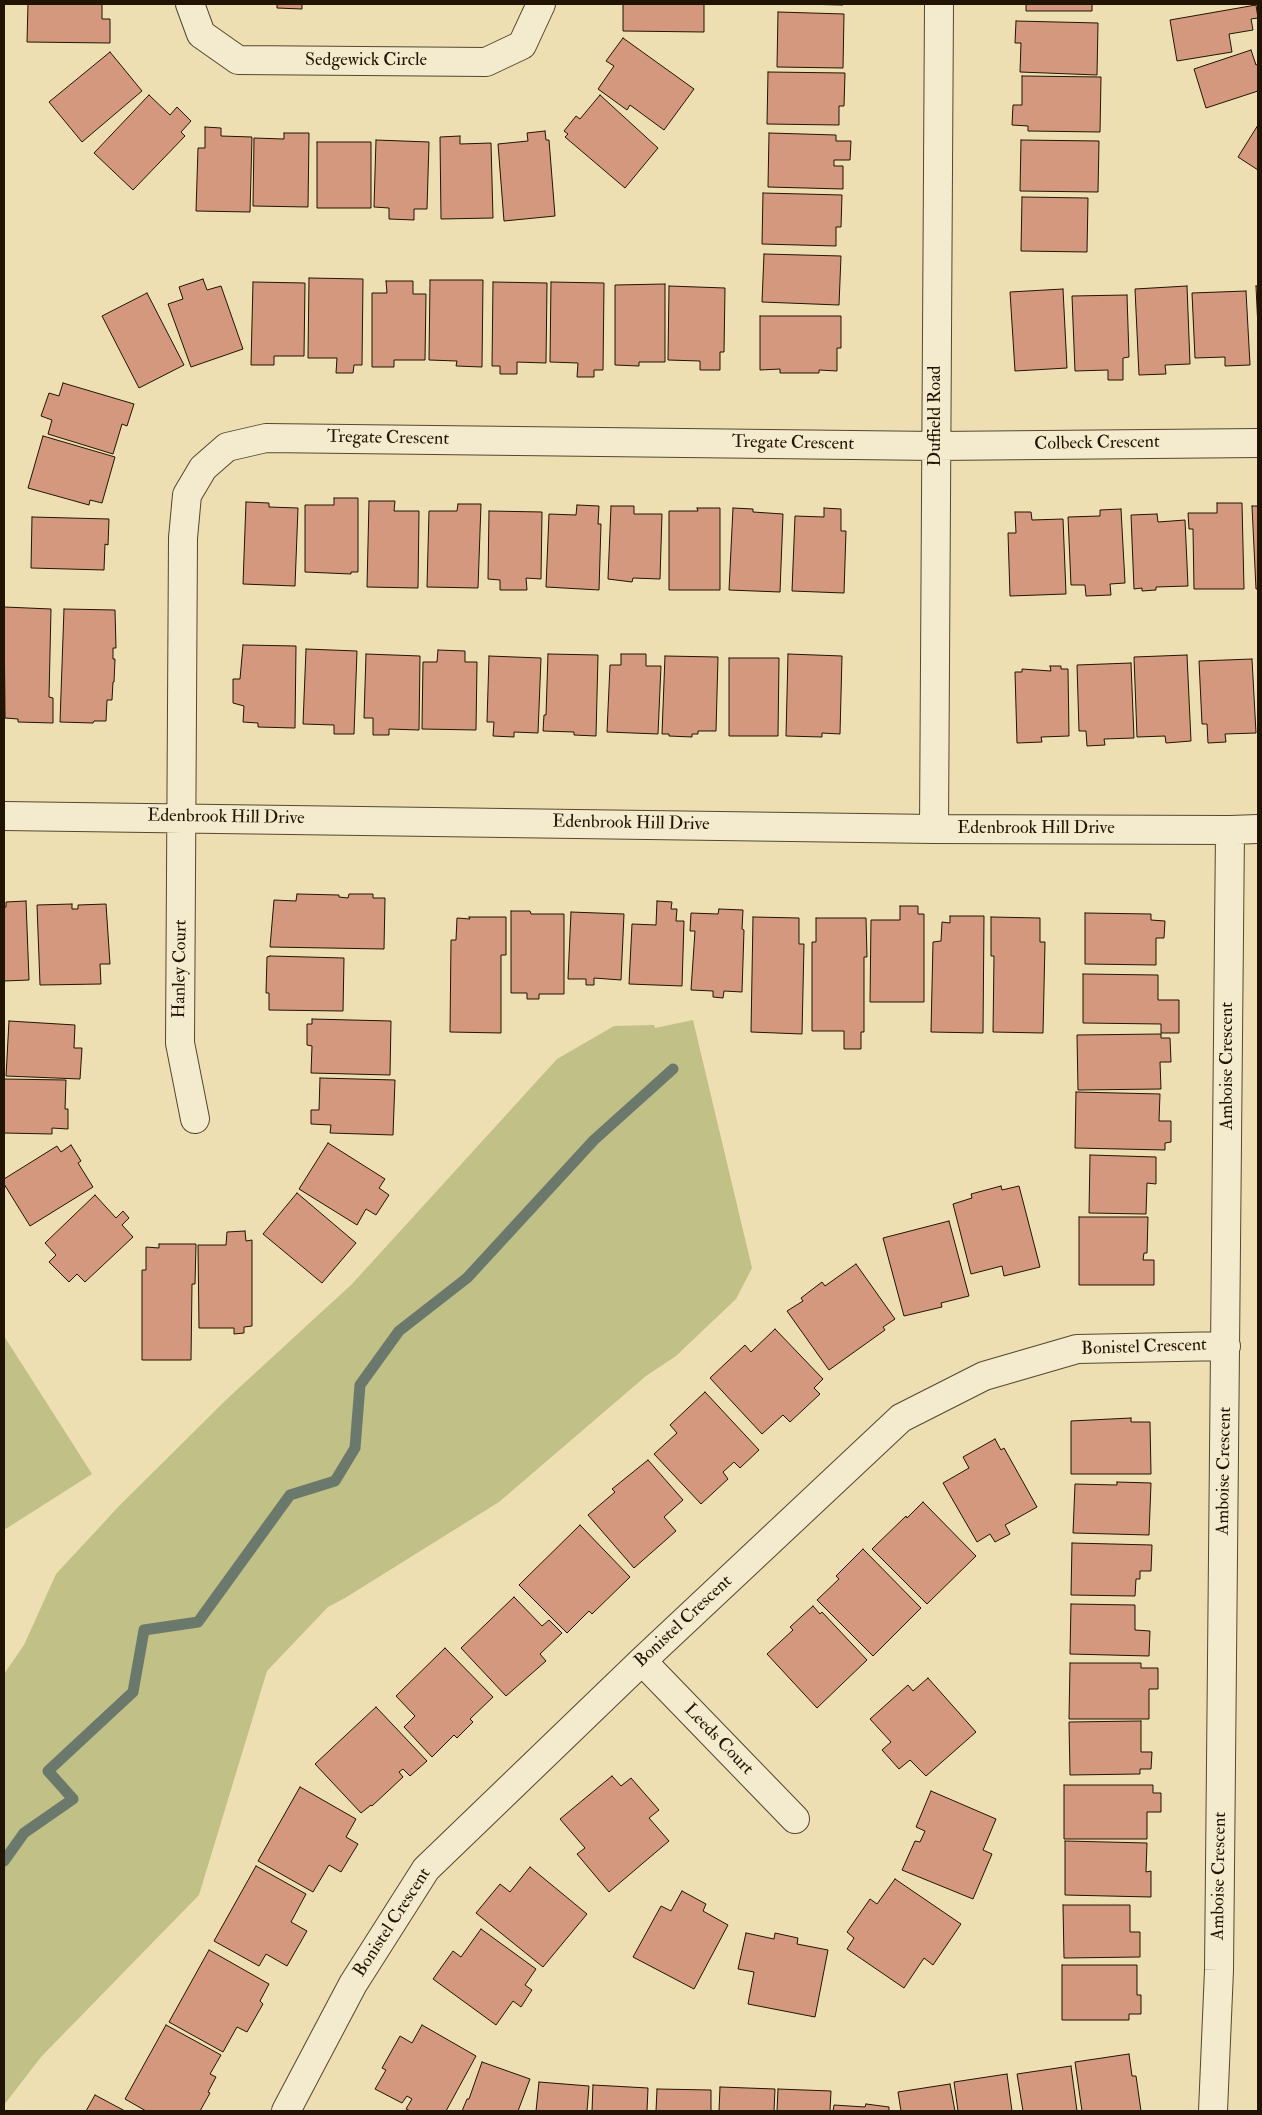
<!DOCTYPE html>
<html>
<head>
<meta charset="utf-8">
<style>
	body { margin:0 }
	#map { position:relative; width:1262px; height:2115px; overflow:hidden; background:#eedfb2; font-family:"IM FELL Double Pica",serif }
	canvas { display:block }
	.frame { position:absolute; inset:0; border:5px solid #211402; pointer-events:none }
</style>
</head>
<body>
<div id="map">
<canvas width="1262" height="2115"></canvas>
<div class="frame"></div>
</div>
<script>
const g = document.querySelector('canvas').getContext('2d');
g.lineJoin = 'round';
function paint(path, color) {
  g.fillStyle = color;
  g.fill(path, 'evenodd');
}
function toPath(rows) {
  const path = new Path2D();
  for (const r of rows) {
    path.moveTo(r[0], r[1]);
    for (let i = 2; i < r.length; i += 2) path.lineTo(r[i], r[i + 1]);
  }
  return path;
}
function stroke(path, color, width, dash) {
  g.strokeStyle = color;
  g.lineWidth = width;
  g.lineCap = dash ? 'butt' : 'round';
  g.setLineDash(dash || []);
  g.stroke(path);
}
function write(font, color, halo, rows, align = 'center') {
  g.font = font + ' "IM FELL Double Pica",serif';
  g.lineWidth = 4;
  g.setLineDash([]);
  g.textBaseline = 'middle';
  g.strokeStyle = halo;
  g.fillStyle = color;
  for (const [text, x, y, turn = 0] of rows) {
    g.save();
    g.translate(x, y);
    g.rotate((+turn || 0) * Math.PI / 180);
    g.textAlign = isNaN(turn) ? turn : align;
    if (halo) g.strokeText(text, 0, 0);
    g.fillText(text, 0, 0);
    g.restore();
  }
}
paint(toPath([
	[693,1020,752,1268,736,1299,676,1356,646,1376,499,1502,345,1598,328,1607,267,1671,199,1895,41,2057,4,2105,4,1674,24,1645,56,1574,120,1505,229,1397,352,1284,557,1059,614,1026,654,1025,655,1028],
	[4,1336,92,1474,4,1530]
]), '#c0c087');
stroke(toPath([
	[4,1861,24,1833,73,1799,48,1771,133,1692,144,1630,198,1622,290,1495,335,1481,355,1448,360,1385,399,1331,467,1278,594,1140,673,1069]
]), '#6a796c', 11);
const building = toPath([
	[28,4,102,4,102,19,110,19,110,43,27,42,28,4],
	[277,4,302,4,302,9,277,8,277,4],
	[623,4,704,4,704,32,623,31,623,4],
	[800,4,843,4,843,5,800,4],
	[1026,4,1092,4,1092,11,1026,11,1026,4],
	[1256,5,1258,18,1251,19,1253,30,1229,34,1232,52,1177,61,1170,20,1256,5],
	[778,12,844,14,843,68,777,67,778,12],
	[1016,21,1098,23,1097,75,1020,72,1021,43,1015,43,1016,21],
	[623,38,694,89,664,130,630,105,627,110,598,89,614,66,606,61,623,38],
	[1251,50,1256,65,1258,64,1258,91,1206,108,1194,69,1251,50],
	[110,52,142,91,82,142,49,102,110,52],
	[768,72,845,73,844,106,839,106,839,125,767,124,768,72],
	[1022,76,1101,77,1100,132,1028,131,1028,126,1012,125,1013,105,1022,105,1022,76],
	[149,95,170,115,177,107,191,121,181,132,185,136,133,190,94,153,149,95],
	[600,95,658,148,625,188,565,137,568,134,564,131,576,116,580,119,600,95],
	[1258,125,1258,170,1238,157,1258,125],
	[205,127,221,128,221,136,252,137,250,212,196,211,198,148,205,148,205,127],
	[545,131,546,140,549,140,555,216,504,221,498,144,528,141,527,133,545,131],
	[284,133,309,133,308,207,253,206,254,138,284,139,284,133],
	[769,133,836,135,836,141,851,141,850,160,834,160,834,166,843,166,843,189,768,187,769,133],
	[460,136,460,144,491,143,493,218,441,219,440,137,460,136],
	[376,140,429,142,427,209,414,209,414,220,389,219,389,208,374,207,376,140],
	[1021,140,1099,141,1098,192,1020,191,1021,140],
	[317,142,371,142,371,208,317,208,317,142],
	[763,193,842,195,841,227,836,227,836,246,762,244,763,193],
	[1022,197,1088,198,1087,252,1021,251,1022,197],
	[764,254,841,256,839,305,762,302,764,254],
	[309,278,363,279,362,365,354,365,353,373,336,373,337,358,308,358,309,278],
	[203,279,207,290,221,286,243,349,191,367,168,304,183,299,179,287,203,279],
	[430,280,483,280,482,367,456,366,457,361,429,360,430,280],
	[386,281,413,281,413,294,426,294,425,360,394,360,394,367,372,367,372,293,387,293,386,281],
	[253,282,305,283,304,356,274,356,274,365,251,365,253,282],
	[493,282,547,283,546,363,517,362,517,374,500,374,500,366,492,366,493,282],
	[551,282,604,283,603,370,594,370,594,377,577,377,578,363,550,362,551,282],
	[665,284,665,362,639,362,639,366,615,365,615,285,665,284],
	[669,286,725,288,724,352,720,352,720,370,700,370,700,361,668,360,669,286],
	[1187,286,1190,364,1165,365,1166,374,1139,375,1135,289,1187,286],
	[1256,286,1258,286,1258,328,1256,286],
	[1063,289,1067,368,1015,371,1010,292,1063,289],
	[1246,291,1250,365,1225,366,1225,357,1195,358,1192,293,1246,291],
	[147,293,184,365,139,388,102,316,147,293],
	[1127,295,1129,357,1123,358,1123,380,1108,380,1108,370,1075,371,1072,296,1127,295],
	[760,316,841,316,841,348,837,348,837,371,819,370,819,373,780,373,780,369,760,370,760,316],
	[63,383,134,404,127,426,122,424,113,454,48,434,52,420,41,416,49,393,59,396,63,383],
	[43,436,115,457,102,503,90,500,89,505,28,488,43,436],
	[334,498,358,498,358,572,351,572,351,574,305,572,305,505,334,505,334,498],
	[369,501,395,501,394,511,419,511,418,588,367,587,369,501],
	[246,502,269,503,269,507,298,508,295,586,243,584,246,502],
	[1217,503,1242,503,1244,589,1194,589,1193,529,1189,529,1188,513,1217,513,1217,503],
	[458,504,481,504,478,588,427,587,429,511,457,511,458,504],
	[577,505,599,506,598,524,601,524,599,590,546,587,549,514,576,515,577,505],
	[611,506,634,506,634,514,662,514,660,579,633,578,632,582,608,579,611,506],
	[1252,506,1258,506,1258,589,1256,589,1252,506],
	[697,508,720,508,720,590,669,590,669,511,698,511,697,508],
	[733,508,753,509,753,512,783,514,780,592,729,590,733,508],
	[824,508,841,509,841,531,846,531,844,593,792,591,795,516,824,517,824,508],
	[1121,509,1125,583,1110,584,1111,595,1086,596,1085,585,1071,585,1068,517,1100,516,1100,510,1121,509],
	[489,511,542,512,541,579,526,578,527,590,500,590,500,580,488,579,489,511],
	[1015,512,1031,512,1032,520,1063,519,1066,594,1010,596,1008,533,1016,533,1015,512],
	[1157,514,1158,522,1185,520,1188,586,1156,587,1156,590,1142,591,1142,588,1134,589,1131,515,1157,514],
	[32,517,109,519,108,545,105,544,104,570,31,568,32,517],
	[4,607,51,609,49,697,53,698,53,723,18,722,18,719,5,718,4,607],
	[64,609,115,610,116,648,113,648,113,659,115,659,114,682,113,682,112,700,107,700,106,721,94,721,93,723,60,722,64,609],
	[243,645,296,646,295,728,258,727,258,723,243,722,244,706,233,703,233,679,240,679,243,645],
	[306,649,357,651,354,734,334,734,334,725,303,724,306,649],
	[438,650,465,651,465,662,477,662,476,730,422,729,423,662,437,662,438,650],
	[366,654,420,656,419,730,389,729,389,735,373,735,373,718,364,718,366,654],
	[548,654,598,655,596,736,574,735,574,732,543,731,544,715,546,715,548,654],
	[621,654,646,654,646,666,661,666,658,734,607,732,610,665,621,665,621,654],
	[788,654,842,656,840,734,822,733,822,737,786,736,788,654],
	[1187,655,1191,741,1166,743,1165,736,1137,737,1134,657,1187,655],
	[489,656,541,658,538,733,514,732,514,737,493,736,494,722,487,722,489,656],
	[665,656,718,657,716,731,698,731,698,734,692,734,692,737,669,736,669,734,662,734,665,656],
	[729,658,779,658,778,736,729,736,729,658],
	[1252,659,1256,733,1225,734,1226,742,1208,743,1207,724,1202,724,1199,661,1252,659],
	[1131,663,1134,738,1104,739,1105,745,1087,746,1086,731,1079,731,1077,665,1131,663],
	[1050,666,1061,666,1061,669,1068,669,1069,736,1041,737,1042,742,1017,743,1015,672,1022,672,1022,669,1051,671,1050,666],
	[297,894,339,895,339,897,348,898,349,894,373,894,373,898,385,898,384,949,270,947,274,900,296,901,297,894],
	[26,901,29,980,4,981,4,907,6,907,6,902,26,901],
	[657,901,672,902,671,909,677,909,676,921,684,921,682,986,629,984,632,924,656,925,657,901],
	[72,904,72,909,78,909,78,905,106,904,110,964,100,964,101,984,40,985,37,905,72,904],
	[900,906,918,906,918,914,924,914,924,1002,870,1002,871,920,900,920,900,906],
	[719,909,743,910,742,929,744,930,742,992,724,991,723,998,713,997,713,991,691,990,695,931,690,931,691,913,718,914,719,909],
	[511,911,530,911,531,914,564,914,564,994,539,994,539,999,527,999,527,993,511,993,511,911],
	[571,912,624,914,621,980,594,978,594,985,586,985,586,979,568,979,571,912],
	[1085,913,1151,914,1151,920,1165,921,1164,938,1156,938,1156,965,1085,964,1085,913],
	[950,916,984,916,983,1033,931,1032,933,942,941,941,942,922,950,923,950,916],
	[469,917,506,917,506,955,501,955,501,1033,450,1032,451,940,456,940,457,918,470,919,469,917],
	[753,917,799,918,799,944,804,944,802,1034,751,1032,753,917],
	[991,917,1040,918,1040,942,1045,942,1043,1033,993,1032,994,956,991,956,991,917],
	[816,918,866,918,867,957,864,957,864,1032,861,1032,861,1049,844,1049,844,1031,812,1031,812,942,816,942,816,918],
	[270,956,344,958,343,1011,269,1010,269,993,266,993,267,957,270,956],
	[1083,974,1158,975,1158,1000,1179,1000,1179,1033,1161,1033,1161,1024,1083,1023,1083,974],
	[312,1019,391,1021,390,1075,311,1073,312,1046,307,1045,307,1024,312,1024,312,1019],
	[9,1021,75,1025,74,1048,82,1048,80,1079,6,1076,9,1021],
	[1161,1034,1161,1038,1170,1038,1171,1062,1160,1062,1161,1089,1078,1090,1077,1035,1161,1034],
	[320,1078,395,1080,393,1135,330,1133,331,1125,311,1124,311,1110,319,1110,320,1078],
	[4,1079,66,1080,65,1109,68,1109,68,1129,52,1128,52,1134,4,1133,4,1079],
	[1076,1092,1160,1094,1159,1121,1171,1121,1171,1142,1165,1143,1165,1150,1075,1148,1076,1092],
	[328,1143,385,1179,379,1188,389,1195,376,1215,366,1209,357,1225,299,1189,328,1143],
	[71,1145,81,1161,78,1163,93,1187,30,1226,4,1184,4,1179,57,1146,61,1152,71,1145],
	[1090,1155,1156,1157,1156,1184,1147,1183,1146,1214,1089,1213,1090,1155],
	[1001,1186,1002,1190,1019,1186,1040,1267,1004,1276,1002,1266,971,1274,953,1204,972,1198,971,1194,1001,1186],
	[297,1193,356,1243,322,1283,263,1234,297,1193],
	[95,1195,116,1218,123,1211,129,1218,122,1225,133,1237,85,1282,77,1274,69,1282,49,1262,56,1255,45,1243,95,1195],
	[1079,1217,1148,1217,1147,1253,1144,1253,1143,1260,1154,1260,1154,1285,1079,1285,1079,1217],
	[949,1221,969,1296,941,1303,942,1307,904,1316,883,1238,949,1221],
	[245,1231,246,1241,252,1240,252,1326,244,1327,244,1333,234,1334,234,1328,199,1328,198,1245,226,1245,227,1232,245,1231],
	[159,1244,196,1244,195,1284,192,1284,191,1360,142,1360,142,1270,146,1270,146,1247,159,1248,159,1244],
	[856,1264,895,1319,883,1327,885,1330,829,1370,787,1311,803,1301,801,1298,822,1282,825,1286,856,1264],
	[775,1329,823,1379,814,1388,820,1394,790,1422,783,1415,762,1434,710,1378,745,1345,751,1352,775,1329],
	[705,1392,759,1450,740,1468,734,1462,723,1472,728,1479,701,1504,654,1454,677,1433,670,1425,705,1392],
	[1131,1418,1131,1422,1150,1422,1151,1474,1071,1474,1071,1421,1131,1418],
	[995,1439,1001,1450,1004,1448,1037,1507,1005,1525,1010,1534,995,1542,990,1534,977,1542,943,1483,969,1468,963,1457,995,1439],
	[648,1460,683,1500,664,1517,676,1531,634,1568,588,1515,615,1492,612,1489,648,1460],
	[1117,1482,1151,1483,1149,1535,1073,1533,1075,1484,1117,1485,1117,1482],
	[923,1502,976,1556,927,1604,872,1549,906,1516,907,1518,923,1502],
	[580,1525,630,1577,592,1614,589,1611,567,1633,519,1585,580,1525],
	[1072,1543,1152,1545,1151,1571,1140,1571,1140,1579,1136,1579,1135,1596,1071,1595,1072,1543],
	[863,1549,921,1608,873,1656,817,1600,839,1579,836,1576,863,1549],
	[514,1597,542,1626,549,1620,562,1633,540,1654,546,1661,506,1696,461,1648,514,1597],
	[1071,1604,1135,1605,1135,1630,1150,1631,1149,1656,1070,1654,1071,1604],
	[813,1606,820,1614,822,1612,867,1660,817,1708,767,1654,793,1630,790,1627,813,1606],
	[445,1648,493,1697,470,1719,473,1722,457,1738,454,1735,432,1757,404,1727,415,1716,396,1696,445,1648],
	[1070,1663,1141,1663,1141,1668,1158,1668,1158,1689,1149,1689,1149,1719,1069,1719,1070,1663],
	[928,1678,976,1732,926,1776,910,1760,899,1769,882,1750,891,1742,870,1719,908,1685,913,1691,928,1678],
	[376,1707,427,1761,410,1776,403,1769,399,1772,403,1777,372,1806,371,1805,361,1813,315,1764,376,1707],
	[1141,1721,1141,1752,1152,1752,1151,1769,1140,1769,1140,1774,1070,1775,1069,1722,1141,1721],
	[612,1776,621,1786,631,1778,659,1810,649,1818,669,1841,609,1892,577,1854,585,1848,560,1819,612,1776],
	[1064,1785,1153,1785,1153,1793,1161,1793,1161,1812,1147,1812,1147,1839,1064,1839,1064,1785],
	[300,1787,356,1819,346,1837,358,1844,341,1872,329,1865,313,1892,258,1861,300,1787],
	[931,1791,996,1819,983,1850,992,1854,973,1899,902,1870,915,1841,920,1842,925,1831,916,1827,931,1791],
	[1065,1841,1147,1843,1146,1872,1151,1871,1151,1897,1065,1895,1065,1841],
	[256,1866,306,1894,291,1922,307,1931,287,1966,266,1954,259,1966,214,1941,256,1866],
	[530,1867,587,1914,543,1967,476,1913,500,1884,510,1892,530,1867],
	[895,1879,961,1924,933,1965,924,1958,904,1988,847,1949,854,1938,847,1932,870,1899,877,1904,895,1879],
	[682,1891,706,1904,703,1911,728,1925,694,1989,633,1957,661,1906,671,1911,682,1891],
	[1063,1905,1130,1905,1130,1932,1140,1932,1140,1957,1064,1958,1063,1905],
	[481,1929,536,1969,525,1985,532,1990,521,2007,513,2001,496,2025,433,1979,453,1951,461,1957,481,1929],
	[746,1933,774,1939,775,1933,798,1938,797,1944,828,1950,815,2017,748,2004,754,1972,738,1969,746,1933],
	[209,1950,269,1984,260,2001,263,2004,247,2032,237,2027,223,2052,169,2022,209,1950],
	[1062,1965,1137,1965,1137,1995,1141,1995,1141,2014,1129,2014,1129,2020,1062,2020,1062,1965],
	[166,2025,221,2055,210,2074,216,2077,208,2092,210,2093,200,2111,146,2111,125,2099,166,2025],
	[422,2025,476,2056,446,2111,410,2111,406,2109,412,2099,407,2096,402,2103,375,2089,386,2070,382,2068,400,2036,412,2043,422,2025],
	[1129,2054,1132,2076,1136,2076,1141,2111,1082,2111,1075,2062,1129,2054],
	[482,2062,530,2079,518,2111,462,2111,467,2099,469,2099,482,2062],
	[1071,2066,1077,2111,1023,2111,1017,2074,1071,2066],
	[1007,2074,1012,2111,958,2111,954,2082,1007,2074],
	[539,2082,589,2086,587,2111,536,2111,539,2082],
	[950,2084,955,2111,901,2111,898,2092,950,2084],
	[593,2085,648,2088,647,2111,592,2111,593,2085],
	[720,2087,775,2089,774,2111,719,2111,720,2087],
	[657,2089,711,2090,711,2111,656,2111,657,2089],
	[778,2089,831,2091,830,2111,777,2111,778,2089],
	[95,2095,125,2111,86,2111,95,2095],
	[866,2104,889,2107,889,2111,833,2111,834,2105,865,2107,866,2104]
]);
paint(building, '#d4987e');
stroke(building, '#211402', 1);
const minor = toPath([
	[190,4,201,34,238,60,486,62,522,45,541,4],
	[4,816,934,829,1230,830,1258,829],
	[934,829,939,4],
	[195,1119,180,1043,183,538,187,495,203,468,227,447,266,438,936,446,1258,443],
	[642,1661,795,1819],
	[286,2111,353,1984,426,1869,642,1661,901,1418,984,1376,1077,1349,1226,1346],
	[1213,2111,1219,1970,1230,830]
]);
stroke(minor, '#54472e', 30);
stroke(minor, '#f4eacd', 28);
write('18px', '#211402', '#f4eacd', [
	["Sedgewick Circle",366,61],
	["Duffield Road",936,416,-90],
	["Tregate Crescent",388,439,1],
	["Tregate Crescent",793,444,1],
	["Colbeck Crescent",1097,444,-1],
	["Edenbrook Hill Drive",226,818,1],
	["Edenbrook Hill Drive",631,824,1],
	["Edenbrook Hill Drive",1036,829],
	["Hanley Court",181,969,-89],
	["Amboise Crescent",1228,1066,-90],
	["Bonistel Crescent",1144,1348,-2],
	["Amboise Crescent",1225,1471,-89],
	["Bonistel Crescent",684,1622,-43],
	["Leeds Court",718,1740,46],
	["Amboise Crescent",1220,1876,-89],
	["Bonistel Crescent",393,1923,-57]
]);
</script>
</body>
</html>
